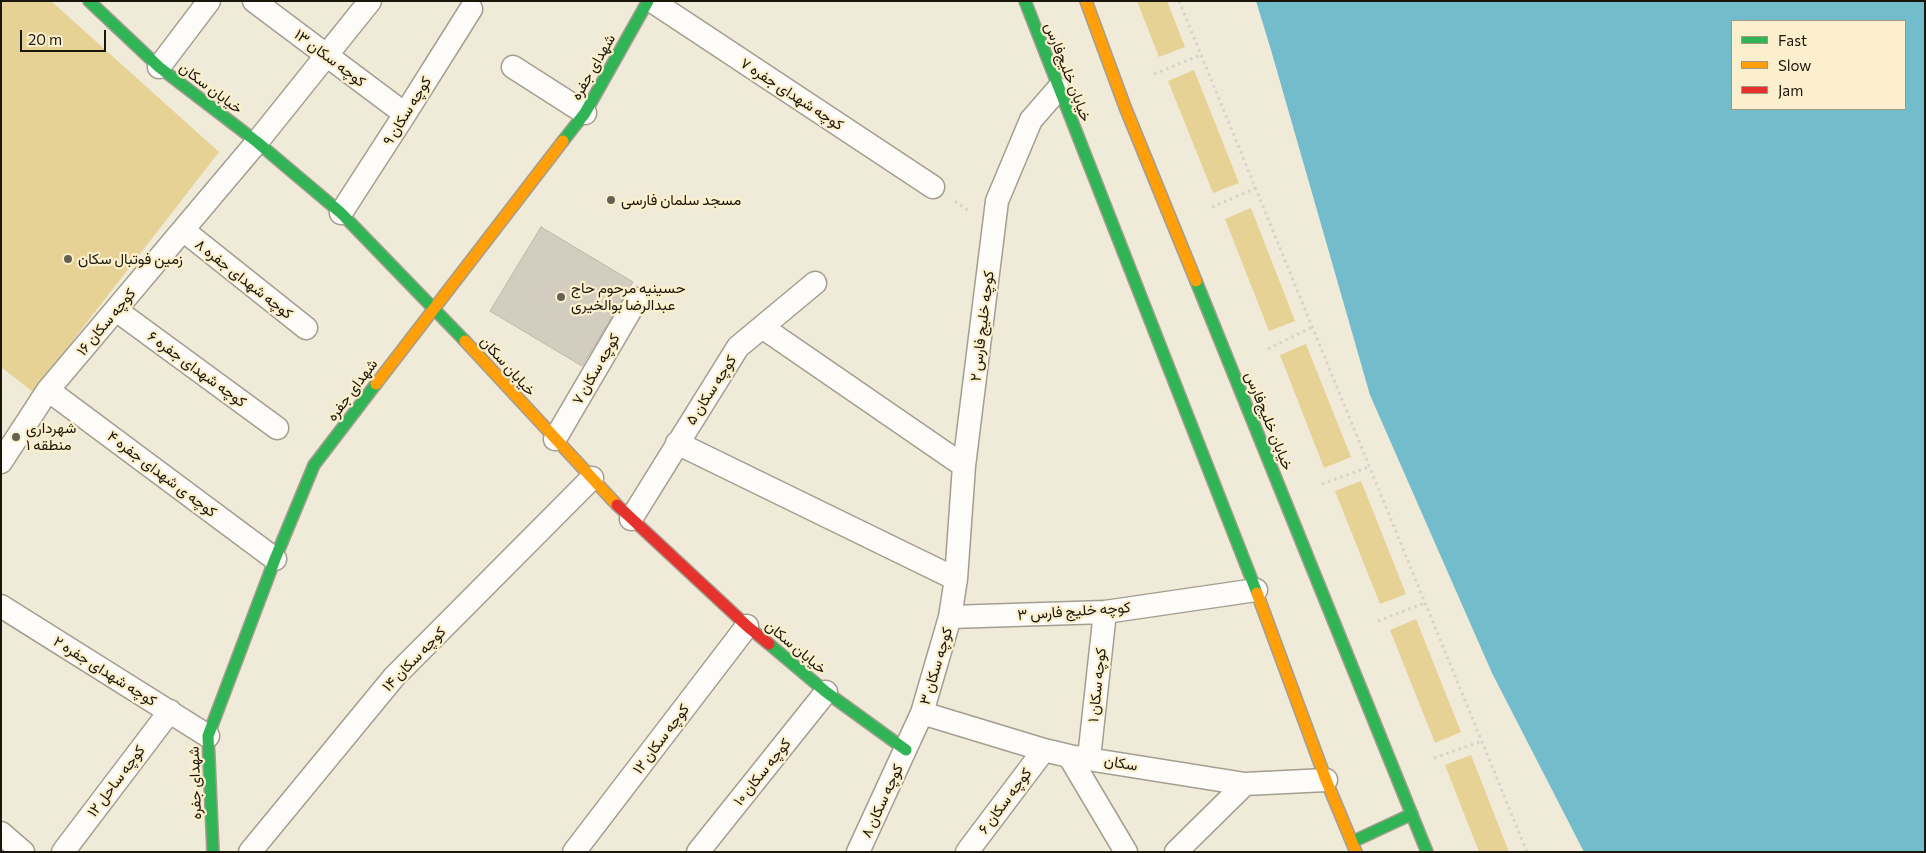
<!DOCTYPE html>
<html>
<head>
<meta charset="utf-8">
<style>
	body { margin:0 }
	#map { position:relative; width:1926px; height:853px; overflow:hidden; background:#f0ead8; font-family:Commissioner,sans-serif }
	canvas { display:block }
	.frame { position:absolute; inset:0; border:2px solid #1b160a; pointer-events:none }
	.legend { position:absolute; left:1731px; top:20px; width:175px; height:90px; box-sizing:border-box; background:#fbefcd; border:1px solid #a1987f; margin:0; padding:6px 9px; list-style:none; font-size:15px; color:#1b160a }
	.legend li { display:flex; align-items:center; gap:10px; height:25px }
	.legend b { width:25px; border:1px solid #a1987f }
	.scale { position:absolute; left:20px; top:30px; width:86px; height:22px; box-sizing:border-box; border:2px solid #1b160a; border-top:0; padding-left:6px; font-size:15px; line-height:18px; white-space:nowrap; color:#1b160a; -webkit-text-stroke:4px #fbefcd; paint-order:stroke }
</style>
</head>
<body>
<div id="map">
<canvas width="1926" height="853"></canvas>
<div class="frame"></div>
<ul class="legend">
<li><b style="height:6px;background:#30b455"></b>Fast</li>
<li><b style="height:6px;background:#ff9f0a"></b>Slow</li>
<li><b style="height:6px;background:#e5322d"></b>Jam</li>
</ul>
<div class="scale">20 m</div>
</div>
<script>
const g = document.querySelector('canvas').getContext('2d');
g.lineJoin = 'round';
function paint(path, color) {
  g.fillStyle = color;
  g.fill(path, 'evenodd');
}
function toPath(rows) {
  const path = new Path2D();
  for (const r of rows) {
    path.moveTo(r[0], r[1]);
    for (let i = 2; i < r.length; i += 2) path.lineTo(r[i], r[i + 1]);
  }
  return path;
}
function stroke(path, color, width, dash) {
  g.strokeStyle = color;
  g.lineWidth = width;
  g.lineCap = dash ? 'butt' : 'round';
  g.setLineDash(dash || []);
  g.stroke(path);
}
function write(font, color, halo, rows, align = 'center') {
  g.font = font + ' Commissioner,Vazirmatn,sans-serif';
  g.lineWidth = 4.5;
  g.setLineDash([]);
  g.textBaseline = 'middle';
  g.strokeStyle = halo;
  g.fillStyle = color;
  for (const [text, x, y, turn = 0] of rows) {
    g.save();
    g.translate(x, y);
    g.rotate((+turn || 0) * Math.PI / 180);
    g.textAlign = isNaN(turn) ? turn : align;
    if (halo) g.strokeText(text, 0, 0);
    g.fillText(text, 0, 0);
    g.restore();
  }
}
paint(toPath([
	[1,1,51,1,219,152,33,392,1,367],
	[1137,1,1167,1,1185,47,1159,57],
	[1194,70,1239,183,1213,193,1168,81],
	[1251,208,1295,321,1269,331,1225,219],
	[1306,344,1351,457,1324,468,1280,355],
	[1361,481,1406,594,1380,604,1335,491],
	[1416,619,1461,732,1435,743,1390,630],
	[1471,755,1509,852,1479,852,1445,765]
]), '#e7d295');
paint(toPath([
	[1256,1,1925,1,1925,852,1584,852,1492,673,1370,395,1271,50],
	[1732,21,1905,21,1905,109,1732,109]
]), '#73bccb');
const building = toPath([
	[541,227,633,282,582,366,490,311,541,227]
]);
paint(building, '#d2cdbf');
stroke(building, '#bcb7a9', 1);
const street = toPath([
	[254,1,405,114],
	[652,1,933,187],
	[159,67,209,1],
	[513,67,585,113],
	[341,213,405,114,471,9],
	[183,230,306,328],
	[116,310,277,428],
	[762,327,964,466],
	[48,390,275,559],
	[555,439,637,299],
	[677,443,956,579],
	[1,462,48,390,257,142,370,1],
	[631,519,738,347,815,283],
	[1,606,208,736],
	[950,617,1105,612,1256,590],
	[922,713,1044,750,1069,756,1245,784,1326,780],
	[1069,756,1126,852],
	[1089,758,1105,612],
	[1,833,23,852],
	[63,852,170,711],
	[250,852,394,677,592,478],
	[574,852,747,626],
	[698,852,826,692],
	[858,852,922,713,950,617,956,579,964,466,997,201,1031,120,1058,89],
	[967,852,1044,750],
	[1176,852,1245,784]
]);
const fast = toPath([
	[89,1,159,67,257,142,341,213,465,341],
	[1025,1,1257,593],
	[563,141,585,113,648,1],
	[1196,281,1427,852],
	[769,644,826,692,906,750],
	[1352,842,1412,814],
	[213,852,208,736,275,559,314,465,376,384]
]);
const slow = toPath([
	[1086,1,1125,107,1196,281],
	[465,341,617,505],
	[376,384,563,141],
	[1257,593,1326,780,1356,852]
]);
const jam = toPath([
	[617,505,747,626,769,644]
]);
stroke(street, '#a39e90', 25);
stroke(fast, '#a39e90', 14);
stroke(slow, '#a39e90', 14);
stroke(jam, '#a39e90', 14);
stroke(toPath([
	[1179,1,1527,852],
	[1154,74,1201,55],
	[955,201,970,212],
	[1212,207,1256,188],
	[1268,349,1312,327],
	[1322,484,1369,467],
	[1378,621,1425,603],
	[1434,758,1482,741]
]), '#d5d3ce', 3, [2.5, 4]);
stroke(street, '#fdfcf9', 22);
stroke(fast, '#30b455', 11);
stroke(slow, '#ff9f0a', 11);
stroke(jam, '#e5322d', 11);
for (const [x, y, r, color] of [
	[611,200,5,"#666052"],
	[68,259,5,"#666052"],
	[561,297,5,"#666052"],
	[16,437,5,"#666052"]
]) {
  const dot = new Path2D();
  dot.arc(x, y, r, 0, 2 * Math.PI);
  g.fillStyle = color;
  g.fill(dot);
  stroke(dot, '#fbefcd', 2);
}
write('15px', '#1b160a', '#fbefcd', [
	["کوچه سکان ۱۳",330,58,37],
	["شهدای جفره",593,67,-60],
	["خیابان خلیج‌فارس",1068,72,69],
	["خیابان سکان",211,88,37],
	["کوچه شهدای جفره ۷",792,94,33],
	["کوچه سکان ۹",407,111,-58],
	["کوچه شهدای جفره ۸",244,279,38],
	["کوچه سکان ۱۶",106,322,-50],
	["کوچه خلیج فارس ۲",982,326,-83],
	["خیابان سکان",508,366,48],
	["کوچه شهدای جفره ۶",197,369,36],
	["کوچه سکان ۷",596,369,-60],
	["شهدای جفره",352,390,-53],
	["کوچه سکان ۵",711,390,-57],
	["خیابان خلیج‌فارس",1269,421,68],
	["کوچه ی شهدای جفره ۴",162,474,37],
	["کوچه خلیج فارس ۳",1074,611,-4],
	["خیابان سکان",796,647,40],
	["کوچه سکان ۱۴",414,659,-46],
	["کوچه سکان ۳",936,666,-73],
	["کوچه شهدای جفره ۲",105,671,32],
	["کوچه سکان ۱",1097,685,-84],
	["کوچه سکان ۱۲",661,739,-53],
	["سکان",1121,763,10],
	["کوچه سکان ۱۰",762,772,-51],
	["کوچه ساحل ۱۲",116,781,-53],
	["شهدای جفره",195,783,-92],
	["کوچه سکان ۸",882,801,-65],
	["کوچه سکان ۶",1005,801,-53]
]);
write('15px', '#1b160a', '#fbefcd', [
	["مسجد سلمان فارسی",621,200],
	["زمین فوتبال سکان",78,259],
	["حسینیه مرحوم حاج",571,288],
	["عبدالرضا بوالخیری",571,305],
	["شهرداری",26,428],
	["منطقه ١",26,445]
], 'left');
</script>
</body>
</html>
